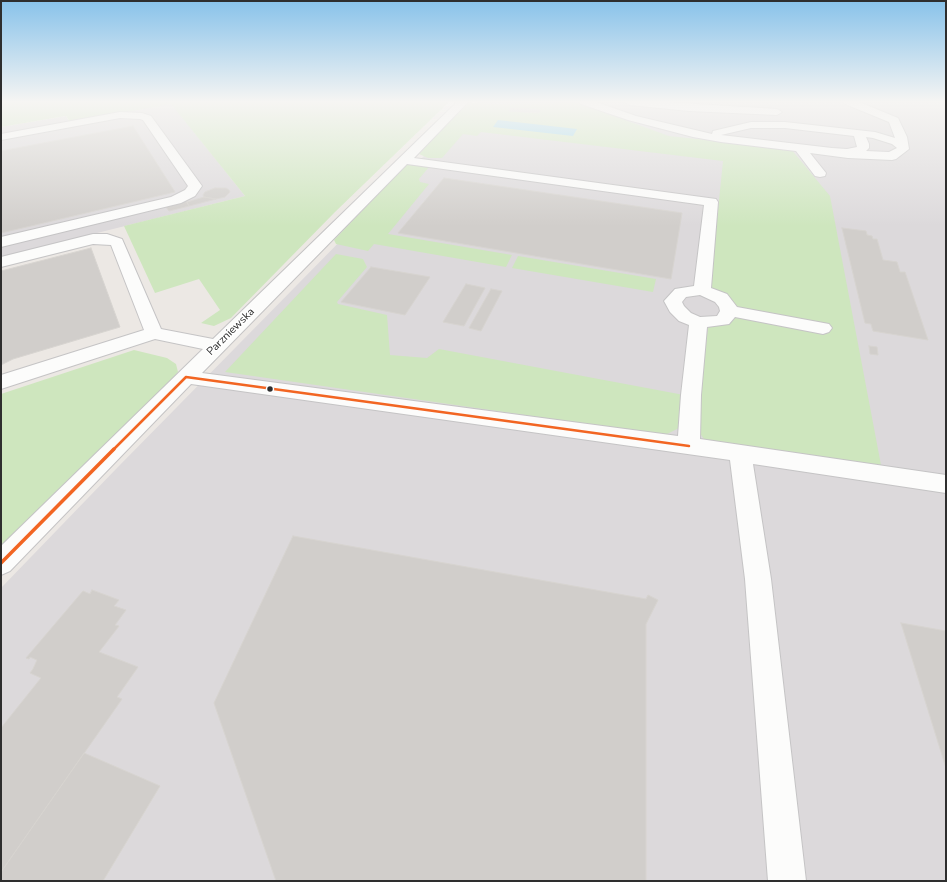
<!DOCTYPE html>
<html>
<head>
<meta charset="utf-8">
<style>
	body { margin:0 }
	#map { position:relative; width:947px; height:882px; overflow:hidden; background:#ece8e4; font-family:"Nunito Sans",sans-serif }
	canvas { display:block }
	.frame { position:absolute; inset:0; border:2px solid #2e2e2e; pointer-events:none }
</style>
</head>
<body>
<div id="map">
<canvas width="947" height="882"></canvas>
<div class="frame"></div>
</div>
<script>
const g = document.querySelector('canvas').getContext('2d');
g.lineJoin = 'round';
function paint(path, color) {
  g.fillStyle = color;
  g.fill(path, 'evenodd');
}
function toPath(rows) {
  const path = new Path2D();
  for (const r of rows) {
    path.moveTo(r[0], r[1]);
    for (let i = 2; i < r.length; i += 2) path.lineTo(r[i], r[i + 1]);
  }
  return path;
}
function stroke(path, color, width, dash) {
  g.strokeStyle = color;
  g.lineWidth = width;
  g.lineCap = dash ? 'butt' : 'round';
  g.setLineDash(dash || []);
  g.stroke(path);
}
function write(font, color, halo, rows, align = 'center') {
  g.font = font + ' "Nunito Sans",sans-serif';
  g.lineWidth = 3;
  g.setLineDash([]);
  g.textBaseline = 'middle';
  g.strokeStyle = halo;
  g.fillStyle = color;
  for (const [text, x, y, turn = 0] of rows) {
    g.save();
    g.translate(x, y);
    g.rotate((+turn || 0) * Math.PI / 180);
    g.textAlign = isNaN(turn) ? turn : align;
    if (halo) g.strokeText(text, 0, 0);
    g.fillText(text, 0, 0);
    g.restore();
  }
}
paint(toPath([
	[477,102,946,102,946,881,1,881,1,588,116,469],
	[171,103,245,196,1,257,1,127,66,116,70,122]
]), '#dcd9db');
paint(toPath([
	[1,102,449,102,335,212,231,318,214,326,201,323,220,310,199,279,155,293,124,226,245,196,171,104,70,122,66,116,1,127],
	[468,102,492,104,578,103,669,136,791,149,830,196,881,465,706,442,697,429,708,327,723,325,735,317,735,306,710,288,723,161,481,132,477,136,463,134,442,158,428,158,419,154],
	[424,163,429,167,419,179,420,182,429,184,388,234,512,255,506,267,374,244,368,251,336,244,334,240,407,164],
	[336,254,363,259,367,267,337,302,338,304,387,315,390,355,427,358,439,349,684,395,681,427,665,435,225,372],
	[518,256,656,279,653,292,512,268],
	[134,350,167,358,176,364,178,372,169,383,1,550,1,394]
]), '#cee6be');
paint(toPath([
	[498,120,577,129,573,136,493,127]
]), '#99d6ec');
const building = toPath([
	[511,108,540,110,539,113,509,111,511,108],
	[133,126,175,192,1,233,1,151,133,126],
	[444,178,682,213,671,279,398,233,444,178],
	[215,188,226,188,229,190,230,192,225,197,216,199,204,197,203,195,205,192,215,188],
	[204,197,216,199,189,206,187,202,204,197],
	[186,201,189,206,169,211,166,207,186,201],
	[842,228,866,231,867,235,872,236,873,239,877,239,883,260,897,262,900,272,905,272,928,340,873,331,871,324,865,323,842,228],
	[91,248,120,327,13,359,1,365,1,271,91,248],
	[371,267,430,277,405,315,341,302,371,267],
	[466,284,485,288,464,326,443,322,466,284],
	[491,289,502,291,481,331,469,328,491,289],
	[869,346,877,347,878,355,870,354,869,346],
	[293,536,646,599,648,595,658,600,646,624,646,881,276,881,214,703,293,536],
	[92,590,119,600,114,606,126,610,115,625,119,626,99,652,138,667,117,697,122,699,1,872,1,728,41,678,30,673,33,669,37,660,30,657,29,659,26,658,83,591,90,594,92,590],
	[901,623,946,631,946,768,901,623],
	[84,753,160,786,103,881,1,881,1,872,84,753]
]);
paint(building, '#d1cecb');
stroke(building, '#d7d4d0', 1);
const minor = toPath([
	[457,102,468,102,414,158,716,199,718,202,711,288,727,294,737,307,829,324,832,328,829,332,823,334,735,317,729,324,707,327,701,395,700,439,946,475,946,493,753,464,771,579,806,881,768,881,745,579,730,460,191,384,10,571,1,575,1,546,203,349,155,339,1,389,1,375,144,330,111,245,93,244,1,267,1,257,93,234,107,234,122,239,161,329,213,339,457,102],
	[407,164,704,205,694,286,675,289,664,301,670,312,679,321,689,325,681,395,678,436,202,373,407,164],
	[700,295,715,302,719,307,720,311,717,316,700,317,691,313,684,306,682,302,686,297,700,295],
	[580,102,596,102,636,116,712,134,713,131,751,122,785,122,875,132,895,138,889,122,845,104,844,102,859,102,898,118,907,137,909,149,896,159,892,160,848,158,810,153,826,173,825,176,820,177,815,176,796,151,721,142,693,137,628,120,581,104,580,102],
	[751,128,785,128,854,136,857,147,847,149,832,148,721,135,751,128],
	[866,137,873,138,892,144,897,148,889,152,866,151,869,148,869,144,866,137],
	[625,102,664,102,777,109,782,112,777,115,689,111,630,105,625,102],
	[120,112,142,113,151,116,202,186,195,196,181,203,1,247,1,237,171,197,185,190,188,186,143,120,140,119,120,118,1,140,1,134,120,112]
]);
stroke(minor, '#c5c4c5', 2);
paint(minor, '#fcfcfb');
stroke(toPath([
	[186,377,689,446],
	[113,450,186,377]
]), '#f26522', 2.5);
stroke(toPath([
	[1,563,114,449]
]), '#f26522', 3.5);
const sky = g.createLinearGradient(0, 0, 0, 226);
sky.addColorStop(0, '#88c2ea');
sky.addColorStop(0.45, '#f6f5f3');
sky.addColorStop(1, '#f6f5f300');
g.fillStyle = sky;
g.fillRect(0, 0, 947, 226);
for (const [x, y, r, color] of [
	[270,389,3.5,"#2e2e2e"]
]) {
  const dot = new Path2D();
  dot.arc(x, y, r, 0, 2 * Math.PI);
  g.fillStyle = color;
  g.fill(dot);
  stroke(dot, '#fff', 1.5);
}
write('11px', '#2e2e2e', '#fff', [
	["Parzniewska",231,332,-45]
]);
</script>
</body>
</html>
